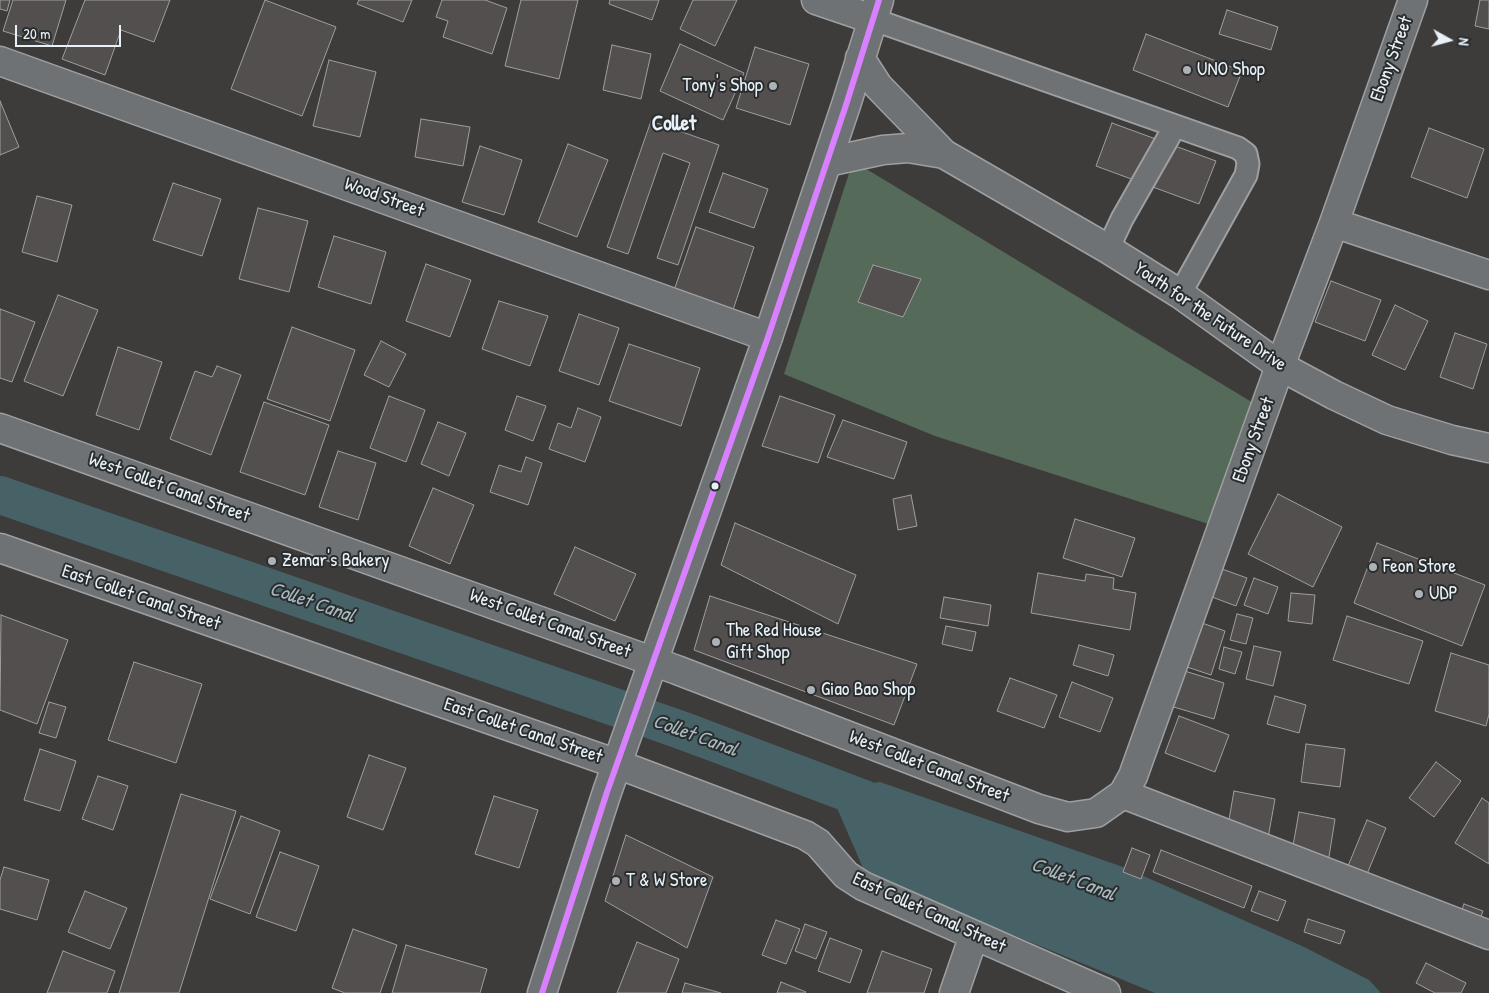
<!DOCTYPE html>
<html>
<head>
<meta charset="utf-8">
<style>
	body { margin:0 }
	#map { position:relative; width:1489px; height:993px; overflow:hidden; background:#3d3c3b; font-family:"Patrick Hand",sans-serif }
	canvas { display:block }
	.north { position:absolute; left:1424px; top:15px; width:50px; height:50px; -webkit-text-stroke:4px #2a2d2e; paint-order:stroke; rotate:97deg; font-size:14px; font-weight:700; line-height:20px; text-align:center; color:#e8f1f8 }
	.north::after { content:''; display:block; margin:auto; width:18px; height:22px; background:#e8f1f8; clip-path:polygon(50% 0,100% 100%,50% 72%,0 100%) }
	.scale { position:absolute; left:15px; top:25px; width:106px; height:22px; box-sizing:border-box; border:2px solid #e8f1f8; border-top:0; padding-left:6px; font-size:15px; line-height:18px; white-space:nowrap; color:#e8f1f8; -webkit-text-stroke:4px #2a2d2e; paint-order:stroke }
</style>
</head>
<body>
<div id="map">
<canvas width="1489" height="993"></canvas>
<div class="north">N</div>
<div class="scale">20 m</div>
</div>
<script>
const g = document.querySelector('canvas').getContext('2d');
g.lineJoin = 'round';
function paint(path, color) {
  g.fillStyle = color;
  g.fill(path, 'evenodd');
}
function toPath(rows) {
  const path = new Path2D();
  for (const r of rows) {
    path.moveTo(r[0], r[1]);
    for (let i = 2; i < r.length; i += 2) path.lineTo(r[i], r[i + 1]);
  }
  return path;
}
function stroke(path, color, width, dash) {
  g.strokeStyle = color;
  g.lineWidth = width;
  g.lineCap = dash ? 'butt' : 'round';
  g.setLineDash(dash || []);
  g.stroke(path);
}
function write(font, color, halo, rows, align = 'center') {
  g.font = font + ' "Patrick Hand",sans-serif';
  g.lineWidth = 4;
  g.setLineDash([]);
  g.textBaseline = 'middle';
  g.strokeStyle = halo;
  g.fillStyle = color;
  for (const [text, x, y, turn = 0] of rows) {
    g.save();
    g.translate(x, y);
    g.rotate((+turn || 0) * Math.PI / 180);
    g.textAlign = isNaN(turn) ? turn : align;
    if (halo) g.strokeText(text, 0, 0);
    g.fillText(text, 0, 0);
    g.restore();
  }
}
paint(toPath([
	[853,161,1255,404,1221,528,935,436,784,374]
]), '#556a59');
paint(toPath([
	[0,495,596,707,835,788,880,782,1123,867,1302,946,1369,980,1381,993,1155,993,866,875,837,808,474,674,0,511]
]), '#476267');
stroke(toPath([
	[0,495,684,731,864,799]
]), '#476267', 38);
const building = toPath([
	[0,0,10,0,7,11,0,9,0,0],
	[13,0,66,0,52,46,3,31,13,0],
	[85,0,170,0,154,42,121,30,105,75,62,59,85,0],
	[265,0,336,27,302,116,231,89,265,0],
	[359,0,412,0,403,22,357,4,359,0],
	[442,0,485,0,507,8,492,54,443,37,448,21,436,17,442,0],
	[521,0,578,0,559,79,505,66,521,0],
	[610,0,659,0,652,20,609,4,610,0],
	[693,0,737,0,715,46,680,29,693,0],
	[1480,0,1489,0,1489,29,1475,26,1480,0],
	[1227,10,1278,27,1271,50,1219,34,1227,10],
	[1146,34,1242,71,1228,107,1133,70,1146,34],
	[680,44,744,73,723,120,660,91,680,44],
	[612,45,651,54,641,99,603,90,612,45],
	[755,47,809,64,790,125,736,108,755,47],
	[329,60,376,72,360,137,313,126,329,60],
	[0,101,19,147,0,155,0,101],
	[421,119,470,127,463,166,415,157,421,119],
	[651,121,719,145,678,265,657,258,690,163,663,153,628,254,607,247,651,121],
	[1112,123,1216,161,1199,204,1096,166,1112,123],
	[1429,128,1484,149,1467,198,1411,177,1429,128],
	[568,144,608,160,577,237,538,222,568,144],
	[480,146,522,160,504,215,462,202,480,146],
	[723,173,768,189,754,228,709,212,723,173],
	[173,183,221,199,202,256,153,240,173,183],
	[37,196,72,205,57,262,22,252,37,196],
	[258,208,308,221,289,292,239,279,258,208],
	[696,227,754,247,730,319,671,299,696,227],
	[334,236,386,252,371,304,318,287,334,236],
	[426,264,471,280,450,337,406,321,426,264],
	[873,265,921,279,903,317,858,302,873,265],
	[1331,281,1381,300,1365,341,1315,322,1331,281],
	[58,295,98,310,63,396,24,381,58,295],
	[499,301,548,316,530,366,482,349,499,301],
	[1395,305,1428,321,1405,370,1372,355,1395,305],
	[0,309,35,322,12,382,0,378,0,309],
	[579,314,619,328,599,385,559,371,579,314],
	[292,327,355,350,330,421,267,399,292,327],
	[1455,333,1487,344,1473,389,1440,377,1455,333],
	[381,341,406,354,389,387,364,375,381,341],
	[629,344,700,368,681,426,609,401,629,344],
	[118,347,162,362,139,430,96,415,118,347],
	[217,366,241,375,211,455,170,439,195,371,212,377,217,366],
	[389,396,425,410,406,462,370,448,389,396],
	[517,396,546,406,533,441,505,430,517,396],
	[780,396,835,415,818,463,762,446,780,396],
	[264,402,329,425,305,495,240,472,264,402],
	[578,408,601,417,585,462,549,449,558,423,571,428,578,408],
	[843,420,907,442,894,479,827,457,843,420],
	[438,422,466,433,449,476,421,464,438,422],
	[338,451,376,463,358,520,319,507,338,451],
	[526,457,542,463,528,505,490,492,499,465,521,472,526,457],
	[433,488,474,505,450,564,409,546,433,488],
	[1278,494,1342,527,1313,587,1248,554,1278,494],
	[911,495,917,526,898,530,893,499,911,495],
	[1075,519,1135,538,1122,577,1063,558,1075,519],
	[735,523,856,575,838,624,721,565,735,523],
	[1377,543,1485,585,1462,646,1354,603,1377,543],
	[575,547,636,574,615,621,554,594,575,547],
	[1222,569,1247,578,1236,606,1212,597,1222,569],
	[1038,573,1085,581,1086,574,1114,578,1113,589,1136,593,1130,630,1031,613,1038,573],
	[1254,578,1278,587,1268,614,1244,605,1254,578],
	[1291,593,1315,595,1312,624,1288,621,1291,593],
	[710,596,917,664,894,725,694,650,710,596],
	[944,597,991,605,988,626,940,618,944,597],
	[1237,614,1253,618,1246,644,1230,640,1237,614],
	[1,615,68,640,37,724,0,710,1,615],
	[1347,616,1423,641,1409,684,1333,660,1347,616],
	[1199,622,1225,631,1211,675,1184,666,1199,622],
	[946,626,976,632,972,651,942,644,946,626],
	[1079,645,1114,655,1108,676,1073,665,1079,645],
	[1254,646,1281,652,1273,686,1246,679,1254,646],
	[1224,647,1242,652,1235,674,1219,669,1224,647],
	[1451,653,1489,665,1489,714,1486,726,1435,711,1451,653],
	[134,662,202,684,176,763,108,740,134,662],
	[1178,669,1224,683,1214,719,1167,705,1178,669],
	[1010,678,1057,695,1044,728,997,711,1010,678],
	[1072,682,1113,698,1100,732,1059,717,1072,682],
	[1275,696,1306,705,1299,733,1267,724,1275,696],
	[49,702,66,707,56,738,39,733,49,702],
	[1179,716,1229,735,1215,772,1165,753,1179,716],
	[1306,744,1345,749,1340,787,1301,782,1306,744],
	[40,749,76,761,60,811,24,800,40,749],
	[369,755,406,768,383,830,347,817,369,755],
	[1436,762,1461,781,1434,817,1409,798,1436,762],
	[98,776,128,786,113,830,82,819,98,776],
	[1234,791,1275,799,1268,838,1227,831,1234,791],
	[181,794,236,811,179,993,119,993,181,794],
	[494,796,538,810,519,868,475,854,494,796],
	[1482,798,1489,803,1489,864,1455,843,1482,798],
	[1299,812,1335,819,1328,863,1291,857,1299,812],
	[241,816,280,831,250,914,210,899,241,816],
	[1367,820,1386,828,1360,891,1341,883,1367,820],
	[626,835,713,877,687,948,605,901,626,835],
	[1132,848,1150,855,1141,879,1123,872,1132,848],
	[1161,850,1252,886,1244,908,1153,872,1161,850],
	[280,852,319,866,296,931,256,917,280,852],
	[4,867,49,880,37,920,0,909,0,880,4,867],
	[85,891,127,908,110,949,68,932,85,891],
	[1259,891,1286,901,1278,921,1251,911,1259,891],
	[1464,904,1483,911,1476,930,1457,923,1464,904],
	[1308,919,1345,931,1340,944,1304,932,1308,919],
	[776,920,800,929,786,964,762,955,776,920],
	[805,924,827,932,816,959,795,951,805,924],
	[353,929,397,945,380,993,345,993,332,988,353,929],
	[830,938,862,950,850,983,818,971,830,938],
	[637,942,679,959,666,993,617,993,637,942],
	[406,945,487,969,480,993,392,993,406,945],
	[63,951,115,971,107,993,47,993,63,951],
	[882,951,932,969,924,993,867,993,882,951],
	[1426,963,1466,983,1461,993,1435,993,1416,983,1426,963],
	[781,982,806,992,805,993,777,993,781,982],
	[685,983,721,993,682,993,685,983]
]);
paint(building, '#534f4e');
stroke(building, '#9e9fa0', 1);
const service = toPath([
	[872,19,1238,148,1246,154,1248,164,1246,175,1180,294],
	[1108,249,1122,219,1175,126]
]);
const minor = toPath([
	[816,0,872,19],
	[0,61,768,337],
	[1334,223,1489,275],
	[1280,366,1334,223,1413,0],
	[617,764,805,835,818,843,846,875,863,886,1106,993],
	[1123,794,1489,935],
	[954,993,974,935]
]);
const tertiary = toPath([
	[0,428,677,670,1039,809,1068,817,1096,813,1123,794,1133,776,1280,366],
	[0,548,617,764]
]);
const secondary = toPath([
	[860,58,878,86,944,154,1108,249,1180,294,1280,366,1334,395,1387,420,1452,440,1489,448],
	[827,162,883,150,908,148,944,154],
	[542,993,607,792,768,337,846,105,879,0]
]);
stroke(service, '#9e9fa0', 25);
stroke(minor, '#9e9fa0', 31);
stroke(tertiary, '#9e9fa0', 31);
stroke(secondary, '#9e9fa0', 31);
stroke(service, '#6f7275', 21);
stroke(minor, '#6f7275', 28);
stroke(tertiary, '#6f7275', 28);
stroke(secondary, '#6f7275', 28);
stroke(toPath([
	[542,993,607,792,768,337,846,105,879,0]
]), '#d880ff', 6);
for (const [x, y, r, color] of [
	[1187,70,5,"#acb2b6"],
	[773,86,5,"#acb2b6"],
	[715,486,4.5,"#e8f1f8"],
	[272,561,5,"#acb2b6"],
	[1373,567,5,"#acb2b6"],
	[1419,594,5,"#acb2b6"],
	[716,642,5,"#acb2b6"],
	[811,690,5,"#acb2b6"],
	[616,881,5,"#acb2b6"]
]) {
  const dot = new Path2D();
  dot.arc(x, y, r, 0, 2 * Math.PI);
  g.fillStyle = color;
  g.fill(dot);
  stroke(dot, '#2a2d2e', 2);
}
write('19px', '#e8f1f8', '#2a2d2e', [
	["Ebony Street",1392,59,-70],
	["Wood Street",384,198,20],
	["Youth for the Future Drive",1210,317,34],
	["Ebony Street",1254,440,-70],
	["West Collet Canal Street",169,488,20],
	["East Collet Canal Street",141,598,19],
	["West Collet Canal Street",550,624,20],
	["East Collet Canal Street",523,731,19],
	["West Collet Canal Street",929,767,21],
	["East Collet Canal Street",929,913,25]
]);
write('19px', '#e8f1f8', '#2a2d2e', [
	["UNO Shop",1197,70],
	["Tony's Shop",763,86,"right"],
	["Zemar's Bakery",282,561],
	["Feon Store",1383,567],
	["UDP",1429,594],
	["The Red House",726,631],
	["Gift Shop",726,653],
	["Giao Bao Shop",821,690],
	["T & W Store",626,881]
], 'left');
write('italic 20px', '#a8b9c0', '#2a2d2e', [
	["Collet Canal",312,603,19],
	["Collet Canal",695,736,20],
	["Collet Canal",1073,880,21]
]);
write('bold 21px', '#e8f1f8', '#2a2d2e', [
	["Collet",674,124]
]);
</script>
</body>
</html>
